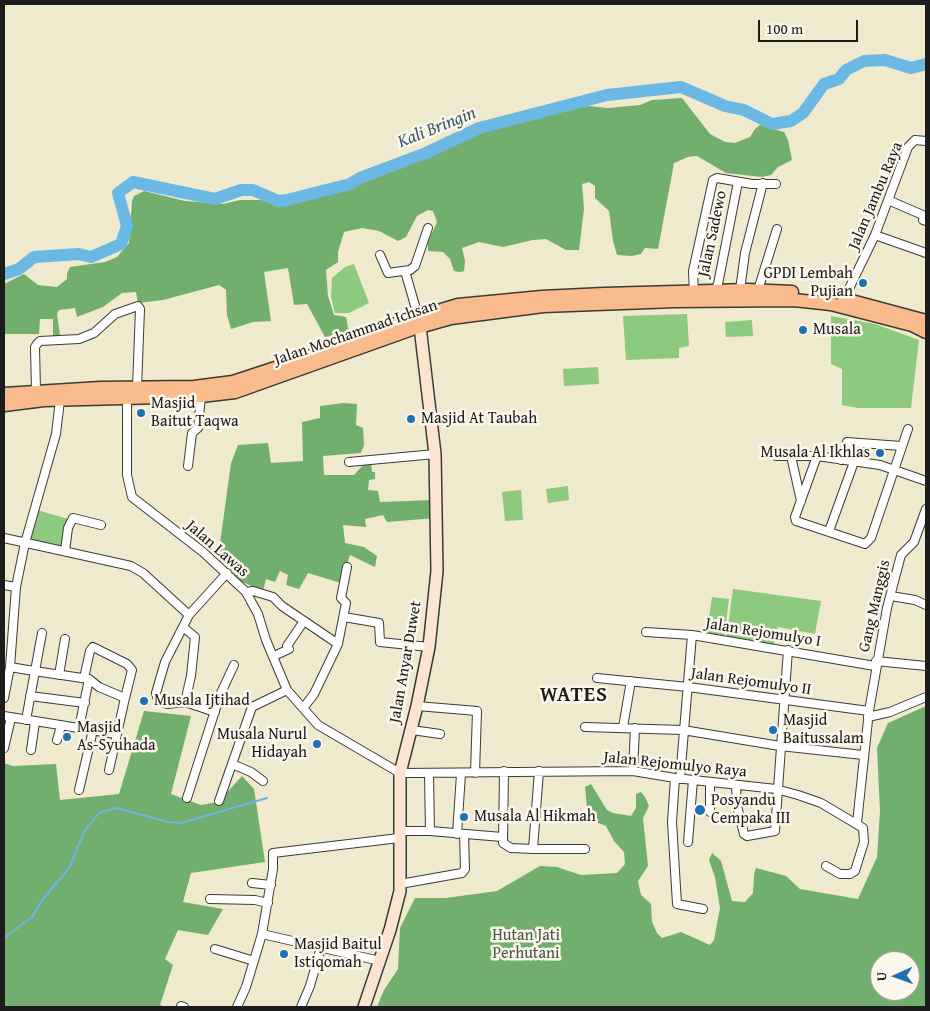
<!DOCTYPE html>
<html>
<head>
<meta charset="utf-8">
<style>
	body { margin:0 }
	#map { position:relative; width:930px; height:1011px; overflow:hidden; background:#efe9ce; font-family:"Gentium Book Plus",serif }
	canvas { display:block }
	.frame { position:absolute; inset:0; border:5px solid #1c1c1c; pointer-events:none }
	.north { position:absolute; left:870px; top:951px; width:50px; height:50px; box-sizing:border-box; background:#fbf7ec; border:1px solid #a29f99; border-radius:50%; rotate:268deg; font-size:14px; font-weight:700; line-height:20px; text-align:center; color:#1c1c1c }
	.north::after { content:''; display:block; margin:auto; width:18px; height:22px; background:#1f6fb2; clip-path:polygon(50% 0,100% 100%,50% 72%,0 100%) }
	.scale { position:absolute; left:758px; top:20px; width:100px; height:22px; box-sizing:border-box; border:2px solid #1c1c1c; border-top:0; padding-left:6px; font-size:15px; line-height:18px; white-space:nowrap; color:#1c1c1c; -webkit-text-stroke:4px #fbf7ec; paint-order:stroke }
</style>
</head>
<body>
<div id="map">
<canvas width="930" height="1011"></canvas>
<div class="frame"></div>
<div class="north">U</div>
<div class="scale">100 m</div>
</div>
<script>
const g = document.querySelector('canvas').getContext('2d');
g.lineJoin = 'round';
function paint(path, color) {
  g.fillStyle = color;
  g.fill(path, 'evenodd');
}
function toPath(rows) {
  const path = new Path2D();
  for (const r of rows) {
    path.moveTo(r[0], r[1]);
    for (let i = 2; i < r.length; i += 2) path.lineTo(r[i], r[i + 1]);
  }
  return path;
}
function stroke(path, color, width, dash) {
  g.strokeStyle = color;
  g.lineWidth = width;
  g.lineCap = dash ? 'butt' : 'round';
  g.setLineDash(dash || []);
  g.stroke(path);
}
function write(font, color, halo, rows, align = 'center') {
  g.font = font + ' "Gentium Book Plus",serif';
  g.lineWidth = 5;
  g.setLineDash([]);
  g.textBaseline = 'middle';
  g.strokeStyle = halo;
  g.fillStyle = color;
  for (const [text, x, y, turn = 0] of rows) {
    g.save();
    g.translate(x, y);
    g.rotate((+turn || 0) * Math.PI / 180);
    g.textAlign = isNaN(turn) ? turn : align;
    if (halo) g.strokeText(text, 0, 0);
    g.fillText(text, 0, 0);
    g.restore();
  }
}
paint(toPath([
	[354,264,369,303,349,313,335,313,331,297,332,278,345,267],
	[687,314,689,346,679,348,679,358,626,360,623,316],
	[831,316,875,324,919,340,911,408,858,408,842,405,842,369,831,364],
	[752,320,753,336,726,337,725,322],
	[598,367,599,384,564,386,563,369],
	[568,486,569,500,548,503,546,489],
	[521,490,523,520,505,521,502,492],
	[37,510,68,519,61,547,29,539],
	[733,589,821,601,815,634,778,627,773,647,726,641],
	[712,597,729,599,724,640,706,638]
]), '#8dca7f');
paint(toPath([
	[682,98,710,134,725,142,735,143,750,137,755,129,760,125,784,132,788,140,792,160,778,167,771,175,762,177,726,173,697,156,688,157,674,163,658,249,645,248,641,254,632,256,617,255,613,241,609,211,595,198,595,186,589,182,582,184,584,209,579,250,566,250,546,239,533,240,503,247,479,242,462,248,465,261,464,271,460,272,454,271,450,259,443,252,428,251,428,242,437,222,433,211,428,210,417,216,406,237,398,241,379,231,362,228,344,232,338,252,338,262,326,270,328,296,334,315,346,317,349,333,325,337,307,304,294,305,288,268,264,272,271,321,253,322,231,329,227,315,226,290,219,285,163,300,138,303,136,292,122,293,103,307,77,317,75,308,59,310,57,314,60,335,53,336,53,319,40,319,39,334,4,334,4,284,24,274,38,285,57,287,67,279,67,273,70,267,105,262,117,257,129,243,132,201,134,196,144,191,185,201,223,204,240,200,261,200,282,206,357,185,402,168,470,137,539,114,588,106,608,108,640,105,652,100],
	[343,403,357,404,356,425,363,428,364,445,361,453,323,456,324,475,354,475,364,464,371,462,372,472,375,472,375,479,369,480,368,490,378,491,380,502,435,500,436,518,387,522,383,515,365,519,366,527,343,525,345,543,364,547,377,556,375,567,350,555,341,583,308,573,299,589,286,585,288,575,280,571,275,582,266,579,263,591,240,581,229,567,218,558,231,463,238,445,268,443,271,463,303,461,302,422,320,418,320,406],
	[926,706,926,1007,377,1007,384,990,398,969,400,928,415,898,446,898,497,891,540,866,557,867,581,875,617,873,625,864,624,852,614,841,606,826,588,819,585,787,591,784,607,810,613,813,631,816,636,808,636,794,641,792,645,797,649,806,643,818,648,866,638,881,641,895,651,904,652,922,657,933,662,938,681,932,710,945,714,940,720,908,715,877,709,860,712,853,721,861,732,901,745,902,753,893,754,874,756,868,786,876,800,889,858,899,877,857,880,811,877,748,888,723],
	[880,961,910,961,910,991,880,991],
	[144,711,191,716,171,794,201,805,218,802,242,776,254,789,265,862,191,873,183,902,223,909,208,935,178,930,165,959,173,965,160,1005,165,1007,4,1007,4,763,13,766,56,764,60,800,119,794]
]), '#72ae6e');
stroke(toPath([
	[4,938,32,917,43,899,69,868,84,832,99,813,116,808,168,822,181,823,267,798]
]), '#69b9e4', 2);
stroke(toPath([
	[4,274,19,269,34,257,79,254,91,257,121,244,127,226,118,193,133,182,215,199,241,190,253,190,278,201,287,200,350,184,362,177,426,153,479,128,607,95,681,87,725,106,744,110,772,124,791,121,803,113,824,84,839,79,846,70,864,61,885,60,911,68,926,64]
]), '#69b9e4', 12);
const street = toPath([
	[888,200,925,216,923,220,926,221],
	[875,235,926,253],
	[380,255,388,273,410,270,415,266,428,228],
	[405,271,418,316],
	[740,290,745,253,763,183],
	[758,290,777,229],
	[715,291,718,284,738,182],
	[694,294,693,271,713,180,717,178,752,184,776,184],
	[844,299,875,235,908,147,915,140,926,141],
	[36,391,35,347,37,344,40,341,79,339,94,333,115,314,138,306,140,309,137,388],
	[127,394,127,475,132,497,203,552,246,592,258,614,266,640,287,690,318,725,400,773,633,771,675,778,776,789,798,795,821,803,863,828,864,842,855,871,850,874,840,874,826,866],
	[776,456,791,456],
	[817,456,795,517,796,521,865,544,871,538,908,429],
	[841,460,847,442,901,446],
	[349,462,435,454],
	[188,466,192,433,198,428,201,396],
	[801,501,791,456,817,456,880,465,926,481],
	[829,531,854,462],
	[4,538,131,566,143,573,189,615],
	[65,551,68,528,73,518,101,525],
	[4,585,16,587],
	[246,592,253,591,273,597,282,606,338,644],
	[891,596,915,600,926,605],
	[344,617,379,623,380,642,429,647],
	[183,627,195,637,191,676,185,702],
	[646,632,692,635,875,666],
	[274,656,289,649,287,646,304,621],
	[876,661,926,666],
	[10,667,34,671,89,679,99,687,125,698,132,670,127,664,93,647,90,651,84,678],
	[59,675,65,639],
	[597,678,688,687,869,711],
	[30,696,85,703],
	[4,698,10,667,16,587,25,543,56,434,60,400],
	[417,706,477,711,475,773],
	[304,707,314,694,338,644,346,603,341,598,347,567],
	[215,712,185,702,167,704,158,700,156,693,165,662,189,615,227,573],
	[4,716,116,734],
	[868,717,890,712,926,697],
	[26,720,42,633],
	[585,727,683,730,780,746,863,755],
	[623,727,631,681],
	[79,728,89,679],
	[412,730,440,734],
	[57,740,61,726],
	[4,748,11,718],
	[31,750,35,722],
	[232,764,251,772,263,781],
	[109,770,125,698],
	[504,771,503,843,511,848,533,849,539,771],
	[633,771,635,728],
	[675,778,672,822,677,904,703,909],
	[680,779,692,635],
	[736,785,737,806,744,834,747,836,775,831,788,650],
	[79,790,93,730],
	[187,798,220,695,234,665],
	[219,801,252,707,287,690],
	[710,812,710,782],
	[857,823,869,711,887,608,901,555,914,542,926,509],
	[399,831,430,831,429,774],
	[430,831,502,837],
	[457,834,461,774],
	[688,842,693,780],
	[533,849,585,849],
	[252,883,271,885],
	[400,884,462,873,465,869,464,834],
	[210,899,255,900,268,903],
	[262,934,380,961],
	[215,949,254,961],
	[181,1006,184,1007],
	[237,1007,246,987,262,934,273,869,273,853,399,838],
	[301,1007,310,986,321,947]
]);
const secondary = toPath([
	[364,1007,390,930,400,891,400,773,417,706,429,647,437,571,435,454,419,318]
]);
const primary = toPath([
	[844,299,926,321],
	[4,394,100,388,194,387,233,382,303,359,401,322,458,305,542,297,604,294,748,290,792,292],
	[4,405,44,400,201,396,235,392,412,329,451,318,543,306,675,301,794,300,831,304,912,325,926,332]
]);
stroke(street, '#3c3b37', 10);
stroke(secondary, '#3c3b37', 14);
stroke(primary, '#3c3b37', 15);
stroke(street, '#fff', 8);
stroke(secondary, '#fde4d1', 11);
stroke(primary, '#fabb8c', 12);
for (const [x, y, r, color] of [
	[863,283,5,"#1f6fb2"],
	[803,330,5,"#1f6fb2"],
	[141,413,5,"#1f6fb2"],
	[411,419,5,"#1f6fb2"],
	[880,453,5,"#1f6fb2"],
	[144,701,5,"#1f6fb2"],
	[773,730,5,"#1f6fb2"],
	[67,737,5,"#1f6fb2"],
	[317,744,5,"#1f6fb2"],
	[700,810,6,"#1f6fb2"],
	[464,817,5,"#1f6fb2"],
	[284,954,5,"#1f6fb2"]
]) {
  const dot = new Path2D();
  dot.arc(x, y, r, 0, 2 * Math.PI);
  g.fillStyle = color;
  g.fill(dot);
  stroke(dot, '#fbf7ec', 2);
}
write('16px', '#1c1c1c', '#fbf7ec', [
	["Jalan Jambu Raya",876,196,-67],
	["Jalan Sadewo",713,234,-78],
	["Jalan Mochammad Ichsan",356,333,-19],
	["Jalan Lawas",217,549,41],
	["Gang Manggis",875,606,-77],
	["Jalan Rejomulyo I",763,633,9],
	["Jalan Anyar Duwet",406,662,-80],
	["Jalan Rejomulyo II",751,682,8],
	["Jalan Rejomulyo Raya",675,765,6]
]);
write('16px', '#1c1c1c', '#fbf7ec', [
	["GPDI Lembah",853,274,"right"],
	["Pujian",853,292,"right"],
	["Musala",813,330],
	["Masjid",151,404],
	["Baitut Taqwa",151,422],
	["Masjid At Taubah",421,419],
	["Musala Al Ikhlas",870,453,"right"],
	["Musala Ijtihad",154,701],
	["Masjid",783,721],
	["Baitussalam",783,739],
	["Masjid",77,728],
	["As-Syuhada",77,746],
	["Musala Nurul",307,735,"right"],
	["Hidayah",307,753,"right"],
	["Posyandu",711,801],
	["Cempaka III",711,819],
	["Musala Al Hikmah",474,817],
	["Masjid Baitul",294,945],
	["Istiqomah",294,963]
], 'left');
write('16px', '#44593f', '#fbf7ec', [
	["Hutan Jati",526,936],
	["Perhutani",526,954]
]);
write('italic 18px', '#3b5b6c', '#fbf7ec', [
	["Kali Bringin",437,128,-22]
]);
g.letterSpacing = '1px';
write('bold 21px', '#1c1c1c', '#fbf7ec', [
	["WATES",574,696]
]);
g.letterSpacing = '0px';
</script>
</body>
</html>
